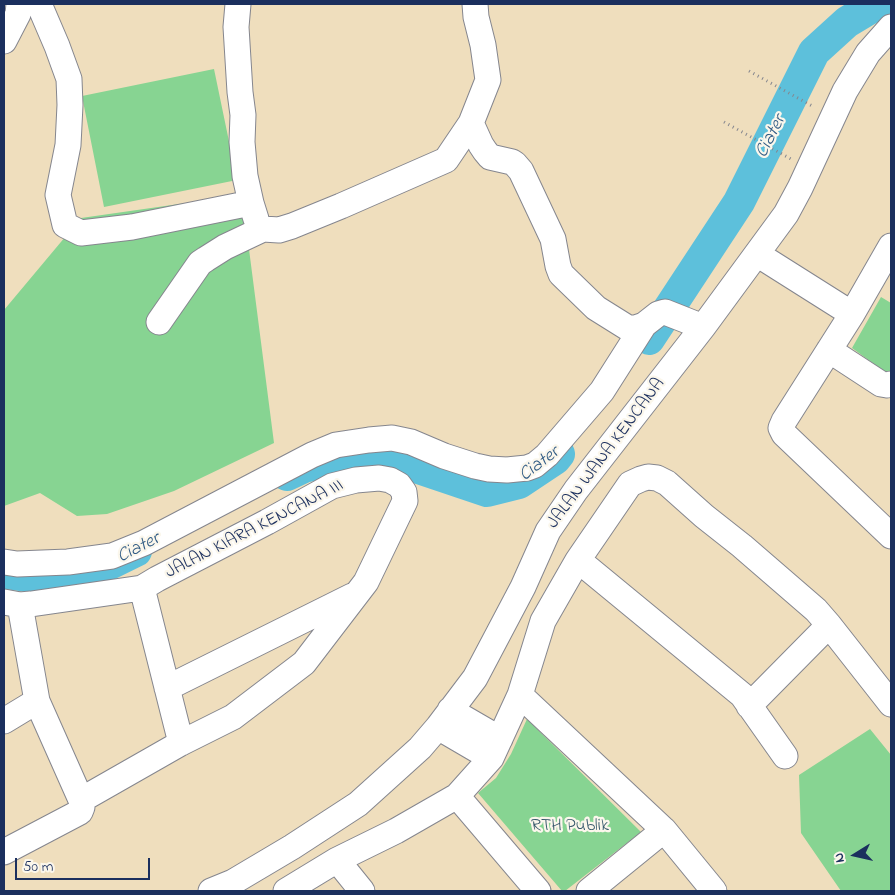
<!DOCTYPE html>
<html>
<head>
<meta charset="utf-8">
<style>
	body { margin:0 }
	#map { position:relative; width:895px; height:895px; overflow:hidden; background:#efdebd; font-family:"Indie Flower",sans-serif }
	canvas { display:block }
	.frame { position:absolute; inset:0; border:5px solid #1b2f5e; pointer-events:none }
	.north { position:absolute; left:830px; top:830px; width:50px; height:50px; -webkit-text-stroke:4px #fbf7ec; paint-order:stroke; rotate:260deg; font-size:14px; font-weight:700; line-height:20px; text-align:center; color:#1b2f5e }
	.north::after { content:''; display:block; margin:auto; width:18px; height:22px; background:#1b2f5e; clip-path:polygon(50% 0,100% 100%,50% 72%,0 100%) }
	.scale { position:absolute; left:15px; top:858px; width:135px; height:22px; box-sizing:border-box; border:2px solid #1b2f5e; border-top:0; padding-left:6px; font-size:15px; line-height:18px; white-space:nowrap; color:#1b2f5e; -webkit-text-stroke:4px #fbf7ec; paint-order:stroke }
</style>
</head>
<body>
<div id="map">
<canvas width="895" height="895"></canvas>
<div class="frame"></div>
<div class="north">N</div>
<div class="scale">50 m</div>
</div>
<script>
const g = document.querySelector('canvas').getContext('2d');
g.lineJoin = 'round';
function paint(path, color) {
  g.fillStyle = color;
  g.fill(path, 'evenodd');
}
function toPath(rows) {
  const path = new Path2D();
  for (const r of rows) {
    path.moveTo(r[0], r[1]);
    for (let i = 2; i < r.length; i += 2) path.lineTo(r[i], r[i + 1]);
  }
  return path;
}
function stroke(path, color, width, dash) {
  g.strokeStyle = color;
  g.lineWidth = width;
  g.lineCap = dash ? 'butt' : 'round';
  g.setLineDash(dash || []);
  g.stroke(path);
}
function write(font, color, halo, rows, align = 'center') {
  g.font = font + ' "Indie Flower",sans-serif';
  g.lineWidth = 4.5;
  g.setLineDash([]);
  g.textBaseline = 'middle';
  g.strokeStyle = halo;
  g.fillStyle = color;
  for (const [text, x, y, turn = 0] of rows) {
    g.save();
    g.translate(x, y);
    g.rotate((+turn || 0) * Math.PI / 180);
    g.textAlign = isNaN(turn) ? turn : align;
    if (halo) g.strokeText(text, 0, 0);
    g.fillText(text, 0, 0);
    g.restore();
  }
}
paint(toPath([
	[214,69,237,180,104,207,82,96],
	[242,195,274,443,174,491,107,514,77,516,40,493,4,506,4,310,81,218],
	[881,297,891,303,891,372,889,375,852,348],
	[527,719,641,832,565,891,562,891,478,793,496,778,511,754],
	[870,729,891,755,891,891,841,891,801,833,799,775]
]), '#87d492');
stroke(toPath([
	[649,339,739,202,814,52,847,22,877,4],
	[287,475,304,467,353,456,389,458,487,491,519,483,555,459,559,454],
	[4,573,73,582,136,551]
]), '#5dc0db', 32);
const minor = toPath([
	[39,4,57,46,69,79,70,105,68,145,58,195,65,225,81,233,132,227,251,203],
	[238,4,236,27,240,92,243,115,242,142,245,176,251,203,256,219],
	[475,4,476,17,483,45,488,80,471,123,481,145,485,151,490,157,512,162,515,164,521,171,553,239,558,266,561,274,596,308,628,328,635,328,644,325,658,314,665,312,703,327],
	[4,41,18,14,19,4],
	[891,246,852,314,784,421,781,428,784,434,891,536],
	[757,254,852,314],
	[159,322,200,263,206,259,225,247,263,229,279,230,292,226,341,206,446,160,471,123],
	[829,350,881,384,887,385,891,384],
	[578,560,742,695,785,756],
	[4,562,17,564,68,562,112,556,144,543,312,455,336,445,369,440,392,438,411,442,444,456,475,466,489,469,507,470,527,468,535,465,547,455,602,391,644,325],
	[142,588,181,743],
	[4,602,20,605,31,604,142,588,157,579,267,522,332,486,356,480,379,478,390,480,399,485,404,492,405,501,366,582,304,663,233,717,181,743,81,800,82,807,80,812,4,852],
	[20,605,37,701,81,800],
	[167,688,352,596],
	[520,695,664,830,714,891],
	[749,706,829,625],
	[450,710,500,739],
	[4,721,37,701],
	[438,727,491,758],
	[457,796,538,891],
	[337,860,362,891],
	[211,891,233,882,292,847,358,804,420,748,438,727,475,678,523,587,548,531,576,490,703,327,786,214,800,188,845,91,868,53,891,27],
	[286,891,337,860,396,831,457,796,491,758,520,695,543,621,578,560,630,484,641,479,648,477,657,478,667,483,704,516,742,546,816,610,829,625,891,704],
	[589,891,664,830]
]);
stroke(minor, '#85868e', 27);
stroke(toPath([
	[749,71,814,107],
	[724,122,791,159]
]), '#85868e', 3, [1, 4]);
stroke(minor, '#fff', 25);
write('18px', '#1b2f5e', '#fbf7ec', [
	["JALAN WANA KENCANA",607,454,-53],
	["JALAN KIARA KENCANA III",255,530,-27]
]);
write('18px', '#36586b', '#fbf7ec', [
	["RTH Publik",570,827]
]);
write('italic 19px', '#2f5a84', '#fbf7ec', [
	["Ciater",772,137,-63],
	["Ciater",540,465,-37],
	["Ciater",139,549,-27]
]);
</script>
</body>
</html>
